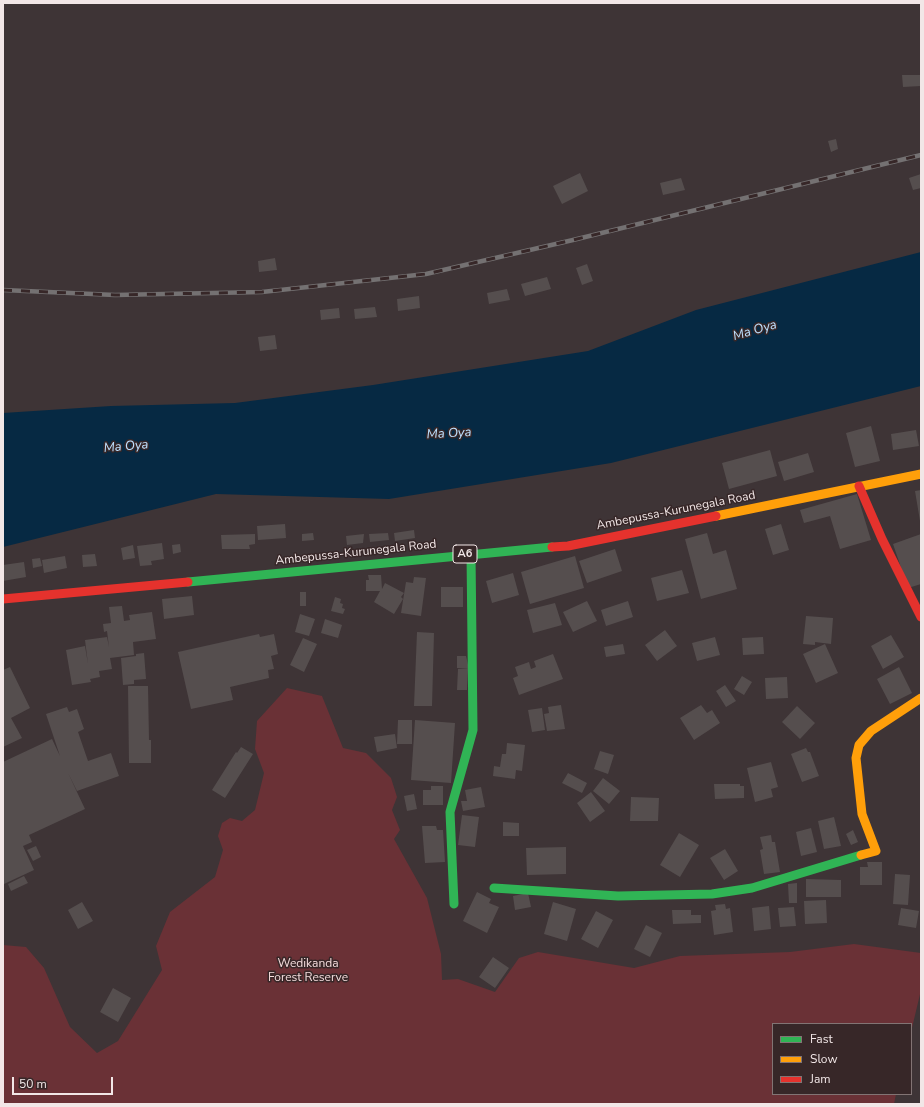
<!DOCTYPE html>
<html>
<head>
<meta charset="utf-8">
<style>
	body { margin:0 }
	#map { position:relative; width:924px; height:1107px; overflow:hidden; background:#3e3436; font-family:"Nunito Sans",sans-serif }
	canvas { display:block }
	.frame { position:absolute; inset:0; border:4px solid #f2e7e7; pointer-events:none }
	.legend { position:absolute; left:772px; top:1023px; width:140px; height:72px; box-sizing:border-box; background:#372728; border:1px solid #827474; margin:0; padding:5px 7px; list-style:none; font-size:12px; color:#f2e7e7 }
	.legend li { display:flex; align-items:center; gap:8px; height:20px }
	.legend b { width:20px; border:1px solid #827474 }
	.scale { position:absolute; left:12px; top:1077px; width:101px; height:18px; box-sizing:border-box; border:2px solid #f2e7e7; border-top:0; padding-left:5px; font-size:12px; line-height:14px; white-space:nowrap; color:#f2e7e7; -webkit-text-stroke:3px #372728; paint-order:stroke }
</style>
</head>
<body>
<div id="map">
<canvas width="924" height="1107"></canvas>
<div class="frame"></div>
<ul class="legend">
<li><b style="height:5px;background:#30b455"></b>Fast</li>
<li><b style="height:5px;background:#ff9f0a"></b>Slow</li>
<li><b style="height:5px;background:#e5322d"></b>Jam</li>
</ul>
<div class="scale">50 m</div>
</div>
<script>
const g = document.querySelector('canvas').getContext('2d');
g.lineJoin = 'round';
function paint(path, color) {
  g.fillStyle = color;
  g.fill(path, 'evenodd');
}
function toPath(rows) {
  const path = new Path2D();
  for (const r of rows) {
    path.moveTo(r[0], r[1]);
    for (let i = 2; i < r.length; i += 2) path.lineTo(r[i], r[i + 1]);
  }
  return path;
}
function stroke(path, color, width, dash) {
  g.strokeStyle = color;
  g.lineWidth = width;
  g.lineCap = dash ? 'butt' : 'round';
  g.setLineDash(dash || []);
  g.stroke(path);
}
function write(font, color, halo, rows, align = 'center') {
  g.font = font + ' "Nunito Sans",sans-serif';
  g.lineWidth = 3;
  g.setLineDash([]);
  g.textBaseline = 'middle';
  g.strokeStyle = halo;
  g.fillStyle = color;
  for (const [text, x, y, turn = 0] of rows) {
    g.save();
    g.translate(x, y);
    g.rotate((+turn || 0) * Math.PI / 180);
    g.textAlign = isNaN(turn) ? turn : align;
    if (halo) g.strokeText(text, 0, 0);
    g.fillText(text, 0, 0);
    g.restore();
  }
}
paint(toPath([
	[287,688,322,696,343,748,366,753,391,778,397,797,392,810,400,830,394,839,427,898,441,954,442,980,458,979,495,992,519,958,538,952,634,968,680,956,790,952,854,944,921,953,921,990,911,1032,911,1024,773,1024,773,1094,896,1094,894,1104,3,1104,3,945,26,947,44,968,70,1027,97,1053,118,1041,162,970,156,946,170,912,215,877,223,850,218,836,222,823,230,818,242,821,255,810,264,773,255,749,257,721]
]), '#6a3136');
paint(toPath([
	[921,252,921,386,611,463,389,499,216,494,3,547,3,413,111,406,235,403,373,385,588,351,696,310]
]), '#062943');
paint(toPath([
	[902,75,921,75,921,86,903,87],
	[836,139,838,149,831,152,828,141],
	[580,173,588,191,562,204,553,186],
	[921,174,921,188,913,190,909,178],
	[681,178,685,190,663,195,660,183],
	[275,258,277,270,259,272,258,261],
	[587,264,593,281,582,285,576,268],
	[547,277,551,289,525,296,521,284],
	[507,289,510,300,489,304,487,293],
	[419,296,420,308,398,311,397,299],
	[375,307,377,317,355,319,354,309],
	[339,308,340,318,321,320,320,310],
	[275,335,277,349,260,351,258,337],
	[871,426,880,461,855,467,846,433],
	[916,430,919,446,893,450,891,434],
	[770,450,777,476,729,489,722,463],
	[808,453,814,472,784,481,778,462],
	[921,490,921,521,920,521,915,491],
	[857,494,871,540,840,549,830,516,804,523,800,510],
	[285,524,286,538,258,540,257,526],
	[781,524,789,550,773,555,765,529],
	[414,530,415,538,395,541,394,533],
	[313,533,314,540,302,541,302,534],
	[388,533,389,540,370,542,369,534],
	[707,533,713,554,726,550,737,589,701,599,685,539],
	[255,534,255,544,249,545,250,549,222,549,221,535],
	[364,534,363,543,347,545,346,536],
	[921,534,921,584,908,588,893,544],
	[162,543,164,559,151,561,152,565,140,566,137,546],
	[180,544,181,552,173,554,172,545],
	[133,545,135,558,123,560,121,548],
	[615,549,622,571,587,583,579,561],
	[95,554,97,566,83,567,82,555],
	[65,556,67,568,44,573,42,560],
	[575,556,584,588,530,604,521,572],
	[40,558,42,566,33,568,32,559],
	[24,562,26,577,3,581,3,565],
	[682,570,689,593,657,601,651,578],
	[513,573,519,595,492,603,486,581],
	[368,575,381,575,382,589,385,583,404,593,401,597,403,599,394,614,374,602,380,591,366,591,366,580,369,580],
	[414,577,426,578,421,616,401,613,406,582,413,583],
	[441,587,463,587,463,607,441,607],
	[300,592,306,592,306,606,300,606],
	[192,596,194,615,164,619,162,599],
	[335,597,341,599,340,603,343,604,342,608,345,609,343,614,331,611],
	[587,601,597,621,573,632,563,612],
	[628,601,633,617,606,626,601,610],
	[555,603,562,625,533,633,527,610],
	[122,606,124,621,130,620,129,615,152,612,156,639,133,642,134,655,110,658,112,669,99,671,100,677,90,679,91,682,72,685,66,650,85,646,88,664,85,640,107,637,109,647,107,631,104,632,103,624,111,623,109,607],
	[300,614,315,619,309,636,295,632],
	[806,616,833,618,831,644,815,642,815,645,803,644],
	[325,619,342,625,338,638,321,633],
	[665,630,677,646,657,661,645,645],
	[417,632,434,633,432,706,414,706],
	[259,634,260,637,274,634,278,654,271,656,274,669,268,670,269,678,230,687,233,700,191,709,178,652],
	[891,635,904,657,883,669,871,646],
	[715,637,720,655,697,661,692,643],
	[763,637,764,654,743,655,742,638],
	[303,638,317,644,304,672,290,665],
	[623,644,625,654,606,657,604,647],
	[825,644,838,673,816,683,803,654],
	[144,653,146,679,134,680,134,684,123,685,121,658,136,656,136,654],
	[553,654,563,679,519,695,513,678,518,676,515,667,529,662,531,669,536,667,534,661],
	[457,656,466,656,469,669,457,668],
	[10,667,30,708,11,718,22,738,3,747,3,670],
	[899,667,912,693,890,704,877,679],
	[458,669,468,669,467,690,457,690],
	[742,676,752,682,744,695,734,689],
	[787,677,788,698,766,699,765,678],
	[725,685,736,701,726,707,716,691],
	[128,686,148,686,149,740,151,740,151,763,129,763],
	[561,705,565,729,547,731,544,714,549,713,548,707],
	[701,705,707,713,712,710,720,723,694,740,680,718],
	[797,706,815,723,800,739,782,722],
	[67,707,69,712,77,709,84,729,78,732,88,761,111,753,119,776,77,791,68,773,85,809,29,835,32,842,23,846,34,870,4,884,3,881,3,762,52,739,60,756,46,714],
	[542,708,545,730,532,732,528,710],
	[398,720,412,720,412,744,397,744],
	[415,720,455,723,451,783,411,780],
	[395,734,397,748,377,752,374,737],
	[507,743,525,745,522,771,516,770,515,779,493,776,494,766,500,767,502,754,506,754],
	[241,747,253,754,225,798,212,790,236,752,237,753],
	[806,748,808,752,810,752,819,776,802,782,791,754],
	[600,751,614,755,608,774,594,769],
	[771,762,778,787,771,789,773,797,755,802,747,768],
	[568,773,587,783,582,793,562,783],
	[603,778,620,791,609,804,593,791],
	[714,784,740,784,740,786,744,786,744,798,715,799],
	[431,786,443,786,443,805,423,805,423,790,431,790],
	[481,787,485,807,463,811,461,801,467,801,465,790],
	[591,792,605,811,590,822,577,803],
	[414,794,417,809,407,811,404,796],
	[631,797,659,798,658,821,630,821],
	[462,815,479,817,475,847,458,845],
	[834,817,841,846,824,849,818,821],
	[503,822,519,823,519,836,503,836],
	[422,826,436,826,437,830,443,830,445,862,425,863],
	[811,828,817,852,801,856,796,832],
	[853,830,858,842,851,845,846,834],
	[679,833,699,845,680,877,660,865],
	[771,835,772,842,775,842,780,872,764,874,760,850,763,849,760,837],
	[36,846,41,857,33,861,27,850],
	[566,847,566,874,527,875,526,848],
	[725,849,738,871,724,880,710,858],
	[867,862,882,862,882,885,860,885,860,867,868,867],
	[895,874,910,875,908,905,893,904],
	[24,876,28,883,11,891,8,884],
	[806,879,841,880,841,897,806,897],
	[797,883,797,903,789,903,788,884],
	[477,892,491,899,489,903,499,907,487,933,463,921],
	[528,893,531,907,515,910,513,896],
	[826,900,827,923,805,924,804,901],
	[82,902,93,921,78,929,68,910],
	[553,902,576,909,567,941,544,934],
	[725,904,726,909,730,908,733,932,714,935,711,911,716,910,715,905],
	[769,906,771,929,754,931,752,908],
	[794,907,796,926,780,927,778,908],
	[901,908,919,911,916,928,898,925],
	[672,910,691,910,691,915,701,915,701,923,673,924],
	[596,911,613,920,598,948,581,939],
	[646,925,662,933,650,957,634,949],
	[493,957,509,968,495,988,479,977],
	[113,988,131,998,118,1022,100,1012]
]), '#554e4e');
stroke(toPath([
	[188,582,552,547],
	[494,888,618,896,712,894,752,888,861,855],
	[454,904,450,812,473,730,471,554]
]), '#30b455', 9);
stroke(toPath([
	[716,516,921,474],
	[861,855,876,851,862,814,856,758,859,745,871,731,921,698]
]), '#ff9f0a', 9);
stroke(toPath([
	[859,486,882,539,921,617],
	[552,547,568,546,716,516],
	[3,599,188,582]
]), '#e5322d', 9);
const rail = toPath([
	[3,290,115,295,262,292,426,274,573,240,921,155]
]);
stroke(rail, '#747172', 4.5);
stroke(rail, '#372728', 3, [9]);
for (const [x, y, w] of [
	[465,554,24]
]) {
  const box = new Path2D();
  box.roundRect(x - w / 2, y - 9, w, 18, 3);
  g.fillStyle = '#372728';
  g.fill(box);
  stroke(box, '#f2e7e7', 1);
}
write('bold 11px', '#f2e7e7', null, [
	["A6",465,554]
]);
write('12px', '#f2e7e7', '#372728', [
	["Ambepussa-Kurunegala Road",676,511,-11],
	["Ambepussa-Kurunegala Road",356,553,-6]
]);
write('12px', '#f5dcdc', '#372728', [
	["Wedikanda",308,964],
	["Forest Reserve",308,978]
]);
write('italic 13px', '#bee1ff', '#372728', [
	["Ma Oya",755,331,-16],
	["Ma Oya",449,434,-3],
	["Ma Oya",126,447,-5]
]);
</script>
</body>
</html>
